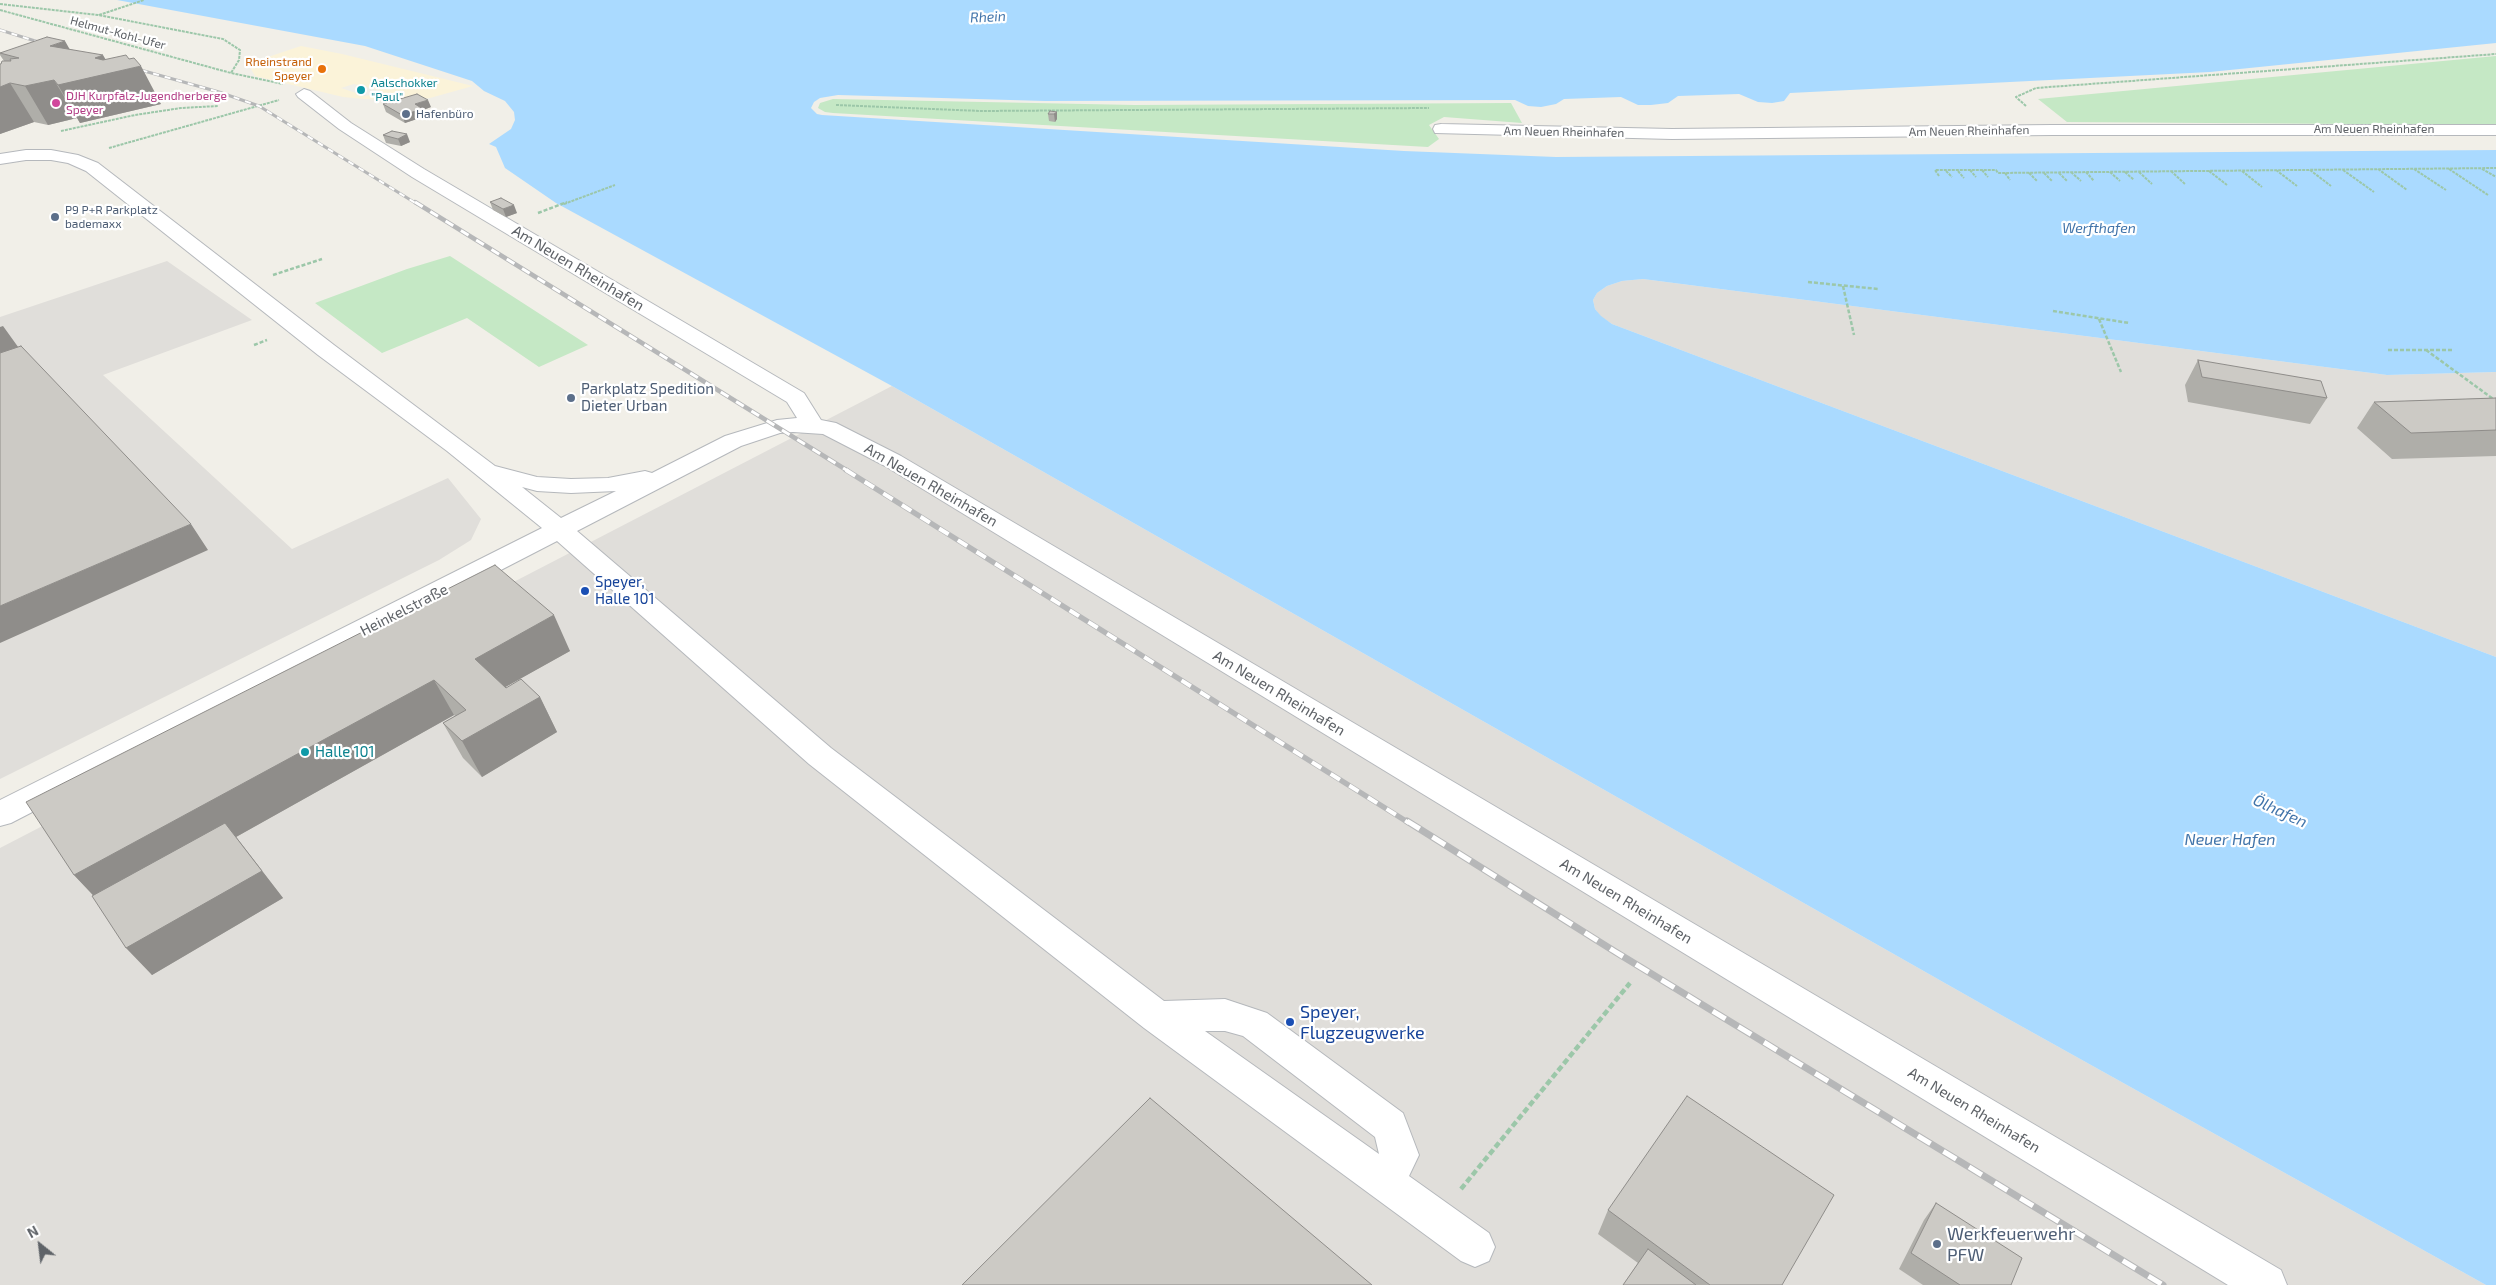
<!DOCTYPE html>
<html>
<head>
<meta charset="utf-8">
<style>
	body { margin:0 }
	#map { position:relative; width:2496px; height:1285px; overflow:hidden; background:#f1efe8; font-family:"Exo 2",sans-serif }
	canvas { display:block }
	.north { position:absolute; left:15px; top:1220px; width:50px; height:50px; -webkit-text-stroke:4px #fff; paint-order:stroke; rotate:331deg; font-size:14px; font-weight:700; line-height:20px; text-align:center; color:#5f6368 }
	.north::after { content:''; display:block; margin:auto; width:18px; height:22px; background:#5f6368; clip-path:polygon(50% 0,100% 100%,50% 72%,0 100%) }
</style>
</head>
<body>
<div id="map">
<canvas width="2496" height="1285"></canvas>
<div class="north">N</div>
</div>
<script>
const g = document.querySelector('canvas').getContext('2d');
g.lineJoin = 'round';
function paint(path, color) {
  g.fillStyle = color;
  g.fill(path, 'evenodd');
}
function toPath(rows) {
  const path = new Path2D();
  for (const r of rows) {
    path.moveTo(r[0], r[1]);
    for (let i = 2; i < r.length; i += 2) path.lineTo(r[i], r[i + 1]);
  }
  return path;
}
function stroke(path, color, width, dash) {
  g.strokeStyle = color;
  g.lineWidth = width;
  g.lineCap = dash ? 'butt' : 'round';
  g.setLineDash(dash || []);
  g.stroke(path);
}
function write(font, color, halo, rows, align = 'center') {
  g.font = font + ' "Exo 2",sans-serif';
  g.lineWidth = 4.5;
  g.setLineDash([]);
  g.textBaseline = 'middle';
  g.strokeStyle = halo;
  g.fillStyle = color;
  for (const [text, x, y, turn = 0] of rows) {
    g.save();
    g.translate(x, y);
    g.rotate((+turn || 0) * Math.PI / 180);
    g.textAlign = isNaN(turn) ? turn : align;
    if (halo) g.strokeText(text, 0, 0);
    g.fillText(text, 0, 0);
    g.restore();
  }
}
paint(toPath([
	[167,261,252,320,103,375,292,549,448,478,481,519,471,540,439,560,0,779,0,317],
	[1643,279,2387,375,2496,372,2496,657,1612,324,1601,317,1595,309,1593,300,1597,293,1607,286,1622,281],
	[892,386,2003,1016,2486,1285,0,1285,0,848]
]), '#e0deda');
paint(toPath([
	[2496,56,2496,125,2067,122,2038,99],
	[833,99,1135,105,1511,103,1522,123,1444,117,1429,125,1439,139,1428,147,833,113,825,112,818,108,820,103],
	[450,256,588,345,539,367,467,318,382,353,315,303,407,269]
]), '#c5e8c5');
paint(toPath([
	[301,46,342,54,473,86,430,98,414,100,364,99,343,97,255,76,251,69,256,61],
	[354,84,379,90,380,93,365,96,341,88]
]), '#fbf3d9');
paint(toPath([
	[117,0,2496,0,2496,43,2210,72,1790,93,1784,101,1772,103,1758,102,1739,94,1678,96,1668,103,1651,105,1638,105,1621,97,1564,99,1556,104,1541,107,1528,106,1515,100,1045,101,838,95,820,98,814,102,811,108,817,114,822,115,1404,151,1556,157,2496,150,2496,372,2387,375,1643,279,1622,281,1607,286,1597,293,1593,300,1595,309,1601,316,1612,324,2496,657,2496,1285,2486,1285,2003,1016,892,386,556,203,505,168,496,147,489,144,511,129,515,120,514,112,505,101,484,91,472,81,365,46]
]), '#aadaff');
const minor = toPath([
	[304,89,310,91,351,123,424,169,804,393,821,420,836,423,901,456,2281,1270,2287,1285,2228,1285,885,466,823,434,793,432,780,433,741,446,577,531,831,748,1164,1001,1225,999,1267,1013,1403,1113,1419,1155,1409,1176,1489,1233,1495,1247,1489,1261,1475,1267,1461,1261,1144,1028,809,764,557,541,11,823,0,826,0,800,542,528,447,451,318,355,86,171,68,163,51,160,26,160,0,164,0,154,26,150,51,150,78,155,98,163,334,345,495,466,537,477,571,479,608,478,645,471,652,473,725,436,777,420,797,418,787,402,412,177,339,129,298,97,296,94,304,89],
	[522,487,537,491,571,493,616,491,561,518,522,487],
	[1205,1031,1225,1031,1243,1036,1375,1137,1379,1154,1205,1031],
	[1441,124,1672,129,2052,125,2496,125,2496,135,2052,135,1672,139,1435,133,1433,129,1435,125,1441,124]
]);
stroke(minor, '#b5b8bc', 2);
stroke(toPath([
	[0,4,98,15,223,39,240,50,239,60,231,73],
	[0,10,231,73,283,84],
	[99,15,144,0],
	[836,105,981,111,1429,108],
	[2026,106,2016,97,2036,88,2496,54],
	[61,131,135,115,181,108,218,106],
	[109,148,279,100],
	[2378,169,2407,190],
	[2414,169,2446,190],
	[2449,169,2488,195],
	[2482,169,2496,177],
	[1970,170,1976,177],
	[1982,170,1988,177],
	[2276,170,2297,186],
	[2310,170,2331,186],
	[2343,170,2374,192],
	[1946,171,1952,177],
	[1958,171,1964,178],
	[2171,171,2185,184],
	[2209,171,2227,185],
	[2242,171,2262,187],
	[2071,172,2081,181],
	[2086,172,2094,181],
	[2110,172,2120,181],
	[2125,172,2134,180],
	[2139,172,2152,184],
	[2005,173,2010,180],
	[2029,173,2037,181],
	[2044,173,2052,181],
	[2059,173,2067,181],
	[1939,176,1935,170,1996,170,1998,173,2496,168],
	[564,204,615,185]
]), '#9cc7a9', 2, [3, 1]);
stroke(toPath([
	[538,213,567,202],
	[273,275,322,259],
	[1808,282,1878,289],
	[1843,286,1854,335],
	[2053,311,2129,323],
	[2099,319,2121,372],
	[254,345,267,340],
	[2388,350,2453,350],
	[2426,350,2496,401]
]), '#9cc7a9', 2.5, [4, 2]);
stroke(toPath([
	[1461,1189,1630,983]
]), '#9cc7a9', 4.5, [6, 3]);
paint(minor, '#fff');
const railFar3 = toPath([
	[0,30,48,45],
	[130,67,219,92,259,106,417,204]
]);
const railFar2 = toPath([
	[415,202,848,471]
]);
const railFar1 = toPath([
	[846,470,1409,823]
]);
const rail = toPath([
	[1407,821,1614,951,2163,1285]
]);
stroke(railFar3, '#b6b7b8', 3);
stroke(railFar2, '#b6b7b8', 4.5);
stroke(railFar1, '#b6b7b8', 5.5);
stroke(rail, '#b6b7b8', 7);
stroke(railFar3, '#fff', 2, [6]);
stroke(railFar2, '#fff', 3, [9]);
stroke(railFar1, '#fff', 4, [11]);
stroke(rail, '#fff', 5, [15]);
paint(toPath([
	[70,49,105,59,161,104,80,123,77,118,48,125,34,122,0,134,1,64,4,61,0,55,0,53],
	[383,104,431,107,423,110,426,116,405,123,386,112],
	[1057,112,1057,119,1055,122,1049,121,1048,114],
	[392,131,410,142,401,146,386,143,383,135],
	[490,202,517,213,506,217,493,210],
	[2198,360,2327,398,2310,424,2188,402,2185,385],
	[2496,398,2496,456,2392,459,2357,428,2374,402],
	[495,565,570,651,505,687,540,697,557,732,482,777,463,758,443,723,455,716,454,715,236,837,283,898,152,975,93,895,74,875],
	[1936,1203,2011,1285,1923,1285,1899,1269,1924,1220],
	[1608,1210,1782,1285,1623,1285,1638,1263,1598,1234]
]), '#afaea9');
paint(toPath([
	[65,41,86,78,95,58,103,55,113,72,141,66,161,104,80,123,58,85,50,46],
	[54,80,77,118,48,125,25,86],
	[10,83,34,122,0,134,0,87],
	[428,100,431,107,423,110,426,116,405,123,402,115,415,104],
	[1057,112,1057,119,1055,122,1054,114],
	[407,134,410,142,401,146,398,139],
	[514,205,517,213,506,217,503,209],
	[3,326,21,351,0,358,0,327],
	[191,524,208,550,0,643,0,606],
	[554,615,570,651,493,694,475,659],
	[434,680,454,715,236,837,283,898,152,975,126,948,107,910,74,875],
	[540,697,557,732,482,777,462,741]
]), '#8f8d8a');
const building = toPath([
	[47,37,65,41,50,46,103,55,95,58,103,60,126,55,129,59,134,58,141,66,58,85,54,80,25,86,10,83,0,87,0,64,1,64,2,61,11,61,10,59,19,58,0,53,47,37],
	[417,94,428,100,415,104,423,109,402,115,383,104,417,94],
	[1050,111,1057,112,1054,114,1048,114,1050,111],
	[392,131,407,134,398,139,383,135,392,131],
	[501,198,514,205,503,209,490,202,501,198],
	[21,346,191,524,0,606,0,353,21,346],
	[2198,360,2321,381,2327,398,2202,377,2198,360],
	[2496,398,2496,430,2411,433,2374,402,2496,398],
	[495,565,554,615,475,659,506,688,521,679,540,697,462,741,443,723,466,710,434,680,74,875,26,802,495,565],
	[225,823,262,871,126,948,92,896,225,823],
	[1687,1096,1834,1195,1782,1285,1710,1285,1608,1210,1687,1096],
	[1150,1098,1372,1285,962,1285,1150,1098],
	[1936,1203,2022,1258,2011,1285,1960,1285,1911,1253,1936,1203],
	[1648,1249,1696,1285,1623,1285,1648,1249]
]);
paint(building, '#cccac5');
stroke(building, '#8f8d8a', 1);
for (const [x, y, r, color] of [
	[322,69,5,"#e8710a"],
	[361,90,5,"#0f9aa8"],
	[56,103,5,"#d1479c"],
	[406,114,5,"#5c6f8a"],
	[55,217,5,"#5c6f8a"],
	[571,398,5,"#5c6f8a"],
	[585,591,5,"#1a4fb4"],
	[305,752,5,"#0f9aa8"],
	[1290,1022,5,"#1a4fb4"],
	[1937,1244,5,"#5c6f8a"]
]) {
  const dot = new Path2D();
  dot.arc(x, y, r, 0, 2 * Math.PI);
  g.fillStyle = color;
  g.fill(dot);
  stroke(dot, '#fff', 2);
}
write('12px', '#5f6368', '#fff', [
	["Helmut-Kohl-Ufer",118,33,15],
	["Am Neuen Rheinhafen",2374,129],
	["Am Neuen Rheinhafen",1969,131,-1],
	["Am Neuen Rheinhafen",1564,132,1]
]);
write('12px', '#c56008', '#fff', [
	["Rheinstrand",312,62],
	["Speyer",312,76]
], 'right');
write('12px', '#0d838f', '#fff', [
	["Aalschokker",371,83],
	["\"Paul\"",371,97]
], 'left');
write('12px', '#b23c85', '#fff', [
	["DJH Kurpfalz-Jugendherberge",66,96],
	["Speyer",66,110]
], 'left');
write('12px', '#4e5e75', '#fff', [
	["Hafenbüro",416,114],
	["P9 P+R Parkplatz",65,210],
	["bademaxx",65,224]
], 'left');
write('italic 14px', '#4174aa', '#fff', [
	["Rhein",988,17,-3],
	["Werfthafen",2099,228]
]);
write('15px', '#5f6368', '#fff', [
	["Am Neuen Rheinhafen",578,268,31],
	["Am Neuen Rheinhafen",931,485,30],
	["Heinkelstraße",404,610,-27],
	["Am Neuen Rheinhafen",1279,693,31],
	["Am Neuen Rheinhafen",1626,901,31],
	["Am Neuen Rheinhafen",1974,1110,31]
]);
write('15px', '#4e5e75', '#fff', [
	["Parkplatz Spedition",581,389],
	["Dieter Urban",581,406]
], 'left');
write('15px', '#164399', '#fff', [
	["Speyer,",595,582],
	["Halle 101",595,599]
], 'left');
write('15px', '#0d838f', '#fff', [
	["Halle 101",315,752]
], 'left');
write('italic 16px', '#4174aa', '#fff', [
	["Ölhafen",2280,811,25],
	["Neuer Hafen",2230,840]
]);
write('18px', '#164399', '#fff', [
	["Speyer,",1300,1012],
	["Flugzeugwerke",1300,1033]
], 'left');
write('18px', '#4e5e75', '#fff', [
	["Werkfeuerwehr",1947,1234],
	["PFW",1947,1255]
], 'left');
</script>
</body>
</html>
